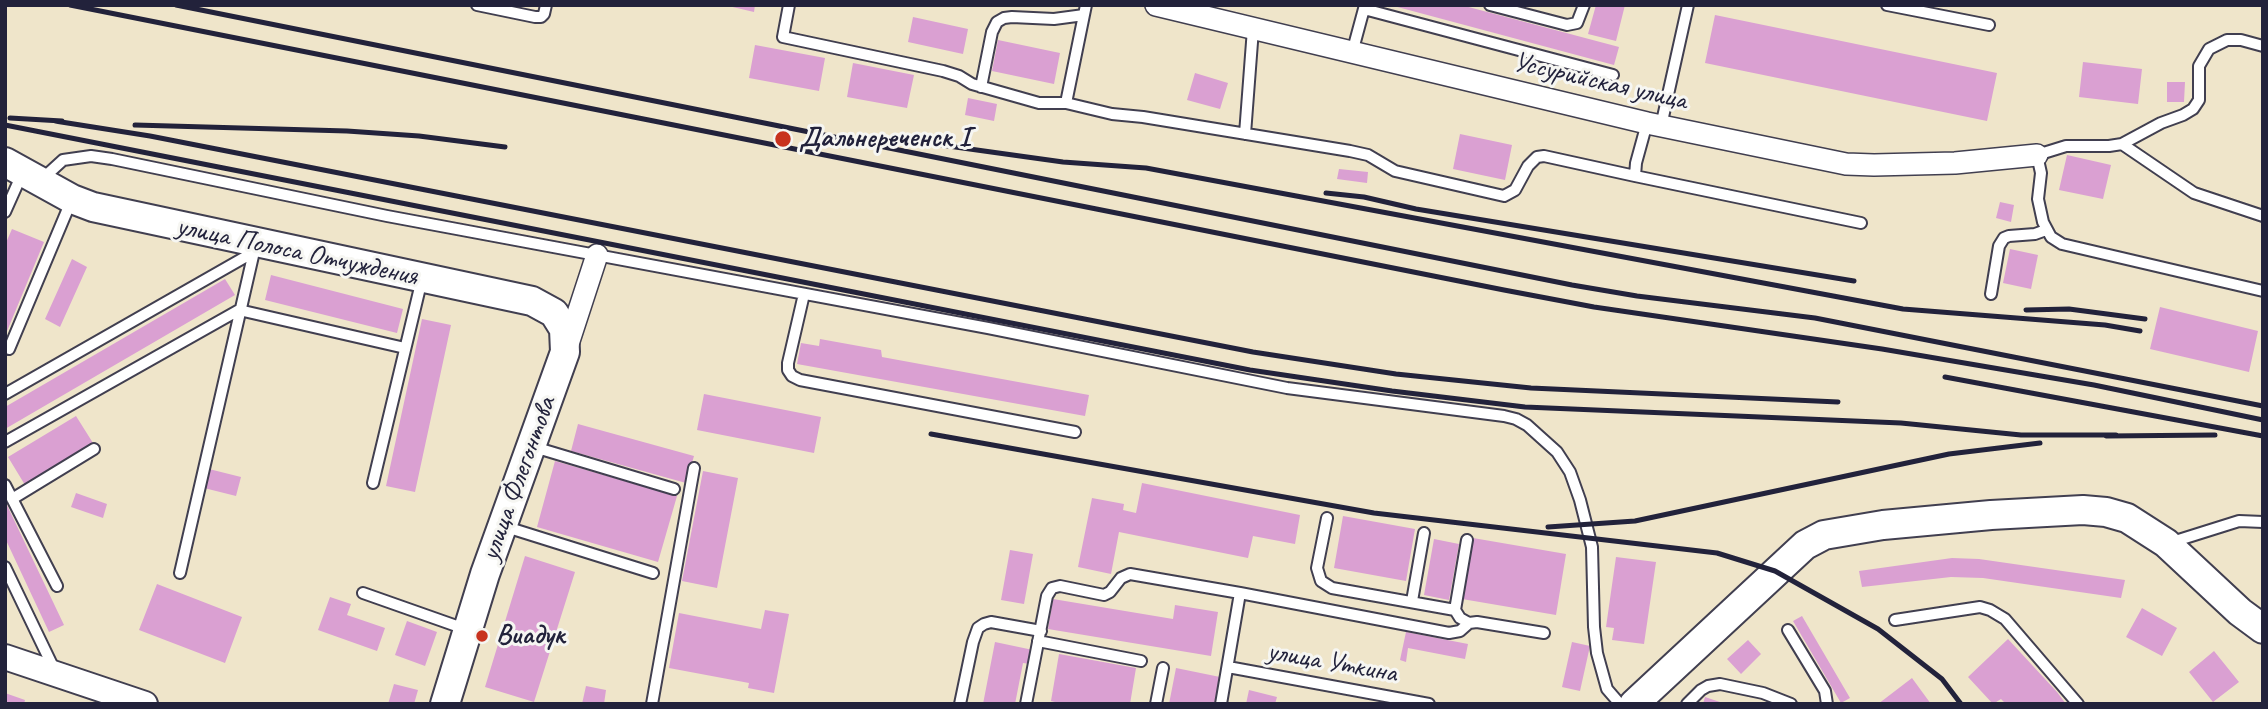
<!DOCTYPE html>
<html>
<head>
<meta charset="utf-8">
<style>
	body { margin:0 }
	#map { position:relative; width:2268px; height:709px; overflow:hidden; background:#efe5ca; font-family:Caveat,sans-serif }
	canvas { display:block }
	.frame { position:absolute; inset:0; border:7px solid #22223b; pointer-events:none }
</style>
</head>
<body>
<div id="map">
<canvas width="2268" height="709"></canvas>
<div class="frame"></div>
</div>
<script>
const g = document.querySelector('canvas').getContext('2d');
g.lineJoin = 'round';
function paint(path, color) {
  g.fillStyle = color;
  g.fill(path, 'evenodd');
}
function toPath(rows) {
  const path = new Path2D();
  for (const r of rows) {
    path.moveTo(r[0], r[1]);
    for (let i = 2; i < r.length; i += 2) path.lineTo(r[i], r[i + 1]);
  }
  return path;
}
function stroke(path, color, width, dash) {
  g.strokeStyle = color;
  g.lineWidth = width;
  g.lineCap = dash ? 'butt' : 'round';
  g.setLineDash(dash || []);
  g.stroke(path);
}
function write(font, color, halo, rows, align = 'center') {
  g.font = font + ' Caveat,sans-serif';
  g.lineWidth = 6;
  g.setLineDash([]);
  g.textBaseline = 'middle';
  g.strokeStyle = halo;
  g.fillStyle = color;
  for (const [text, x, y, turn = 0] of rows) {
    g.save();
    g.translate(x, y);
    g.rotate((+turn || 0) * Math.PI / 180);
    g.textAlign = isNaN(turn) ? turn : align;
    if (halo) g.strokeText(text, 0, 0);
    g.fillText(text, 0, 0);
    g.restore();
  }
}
paint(toPath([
	[724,5,755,5,754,12],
	[1390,5,1461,5,1619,47,1614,65],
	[1596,5,1625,5,1616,41,1588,34],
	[1715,15,1997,73,1987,121,1705,63],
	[913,17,968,29,963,54,908,42],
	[998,40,1060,53,1054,84,992,71],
	[755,45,825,58,819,91,749,78],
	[2083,62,2142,69,2138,104,2079,97],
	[853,63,914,75,907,108,847,97],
	[1195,73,1228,83,1220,109,1187,100],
	[2167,82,2185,82,2184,102,2167,102],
	[968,98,997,104,994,121,965,115],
	[1460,134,1512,145,1505,180,1453,169],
	[2067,155,2111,165,2103,199,2059,190],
	[1339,169,1368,172,1367,183,1337,179],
	[2000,202,2014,205,2011,222,1996,218],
	[12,229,44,242,5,336,5,245],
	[2010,249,2038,255,2031,289,2003,283],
	[72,259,87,267,60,327,45,319],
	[271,275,403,309,397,333,265,300],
	[225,279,235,295,5,429,5,407],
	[2160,307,2258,331,2249,372,2150,349],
	[422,319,451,325,415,492,386,486],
	[820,339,881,350,882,357,1089,395,1085,416,797,364,801,343,819,346],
	[704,394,821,417,814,453,697,430],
	[76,416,93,443,25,485,8,457],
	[578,424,694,456,686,483,571,451],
	[555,461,677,496,658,562,537,527],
	[209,469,241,477,236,496,204,488],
	[703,471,738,478,717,588,682,581],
	[1142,483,1300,515,1295,544,1253,536,1248,558,1119,532,1111,574,1078,567,1092,498,1124,504,1123,510,1136,513],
	[76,493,107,504,103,518,71,507],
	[5,501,64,625,49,632,5,538],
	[1343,516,1415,529,1406,581,1334,568],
	[1473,538,1566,554,1556,615,1462,599],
	[1434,539,1459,544,1449,600,1424,595],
	[1010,550,1033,554,1024,604,1001,600],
	[525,556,575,572,534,702,485,687],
	[1616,557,1656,562,1644,644,1612,640,1614,628,1606,627],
	[1952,558,1979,559,2125,580,2121,598,1983,578,1951,577,1862,587,1859,571],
	[157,584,242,617,225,663,139,630],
	[330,597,351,604,347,615,385,628,377,651,318,630],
	[1053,599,1173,619,1175,605,1218,612,1211,656,1048,629],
	[2142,608,2177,628,2162,656,2126,637],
	[765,610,789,614,774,693,748,688,749,683,669,668,679,613,761,629],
	[1802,616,1850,698,1841,703,1793,621],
	[407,621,437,632,425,666,395,655],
	[1406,632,1468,644,1465,659,1408,648,1406,662,1400,660],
	[2008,639,2057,692,2066,704,2006,704,2001,699,1993,704,1968,677],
	[1748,640,1761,654,1741,674,1727,659],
	[995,642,1033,650,1030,664,1023,663,1015,704,983,704],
	[1572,642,1590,646,1580,691,1562,687],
	[2214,651,2239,682,2213,702,2189,672],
	[1059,654,1136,668,1130,704,1063,704,1051,701],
	[1176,668,1220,677,1214,704,1169,704],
	[1912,678,1931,704,1878,704],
	[394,684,418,690,414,704,388,704],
	[586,686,606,690,604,704,582,704],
	[1249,690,1277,697,1275,704,1246,704],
	[5,693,25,700,24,704,5,704],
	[1705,697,1723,703,1723,704,1703,704]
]), '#daa0d2');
const service = toPath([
	[477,5,535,17,541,17,544,14,546,5],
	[789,5,783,37,943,71,959,76,972,84,1039,103,1066,103,1112,114,1143,117,1350,151,1368,155,1395,171,1504,196,1515,190,1528,166,1537,157,1544,156,1635,176,1636,163,1647,123],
	[1490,5,1567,25,1577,23,1584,5],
	[1887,5,1989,25],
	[1364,9,1613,75],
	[2263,46,2241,40,2227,40,2209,49,2199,66,2199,100,2193,109,2183,115,2161,123,2122,144,2109,146,2066,146,2037,155,2041,173,2038,199,2043,222,2051,237,2062,244,2263,291],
	[1352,53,1365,5],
	[981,87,992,32,997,22,1004,18,1012,17,1054,19,1084,15],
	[1066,103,1086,5],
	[1661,126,1688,5],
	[1245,134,1253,29],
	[2122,144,2194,193,2263,216],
	[1635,176,1861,223],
	[40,181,63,160,91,156,112,159,387,216,988,328,1287,388,1504,416,1516,419,1527,425,1557,452,1570,472,1580,500,1592,547,1594,627,1597,653,1607,689,1620,704],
	[5,212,22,174],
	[804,294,788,363,788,370,792,376,800,380,1075,432],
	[1991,294,1999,246,2004,238,2009,236,2035,234,2046,230],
	[9,349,72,199],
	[5,394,254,252],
	[5,442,239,310,405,348],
	[534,447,674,489],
	[373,483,422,279],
	[5,485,57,586],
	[12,499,94,449],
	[1327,518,1317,568,1321,581,1332,588,1455,610],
	[503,526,653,573],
	[1467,540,1455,610,1460,618,1469,623],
	[2169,543,2239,521,2263,522],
	[5,567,55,671],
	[180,573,256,243],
	[363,593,468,630],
	[1240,593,1449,633,1460,631,1469,623,1477,622,1544,633],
	[1412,601,1424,533],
	[1895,620,1980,607,1990,610,2005,619,2078,704],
	[1788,630,1825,691,1827,704],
	[1038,641,1141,661],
	[1228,667,1429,704],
	[652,704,694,468],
	[960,704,973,642,978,628,984,624,991,622,1041,631],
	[1026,704,1047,596,1052,588,1060,586,1104,595,1110,592,1121,578,1130,574,1240,593,1221,704],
	[1156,704,1163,668],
	[1687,704,1701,690,1708,686,1720,684,1763,693,1791,704]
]);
const minor = toPath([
	[1156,5,1647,123,1846,164,1874,165,1955,163,2037,155],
	[567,347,597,255]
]);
const tertiary = toPath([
	[5,657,145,704]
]);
const secondary = toPath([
	[5,162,72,199,93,207,532,301,554,313,564,329,565,352,485,574,445,704],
	[1634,704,1805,545,1824,535,1883,525,1991,515,2083,510,2106,512,2127,518,2166,543,2240,612,2263,629]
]);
stroke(service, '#413f50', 14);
stroke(minor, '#413f50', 24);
stroke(tertiary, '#413f50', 28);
stroke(secondary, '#413f50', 32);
stroke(service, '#fff', 10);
stroke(minor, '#fff', 21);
stroke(tertiary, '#fff', 24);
stroke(secondary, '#fff', 28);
stroke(toPath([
	[70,5,1504,290,1594,307,1882,349,2094,385,2263,420],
	[176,5,1572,285,1637,296,1815,318,2263,406],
	[10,118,62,121],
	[55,121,150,136,1253,352,1396,374,1531,388,1838,402],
	[5,125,1250,370,1392,391,1525,407,1901,423,2021,435,2116,435],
	[135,125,347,131,419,136,505,147],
	[941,145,1063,162,1146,168,1903,309,2105,325,2140,331],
	[1326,193,1364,197,1416,209,1854,281],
	[2026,310,2069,309,2145,319],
	[1945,377,2263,436],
	[931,434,1374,513,1717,553,1775,571,1878,629,1942,679,1961,704],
	[2106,436,2215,435],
	[1548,527,1635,521,1949,454,2040,443]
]), '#22223b', 5);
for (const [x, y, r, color] of [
	[783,139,9,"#c8321e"],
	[482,636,7,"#c8321e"]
]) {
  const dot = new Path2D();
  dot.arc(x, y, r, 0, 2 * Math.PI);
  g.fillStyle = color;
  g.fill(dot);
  stroke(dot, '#f6f6f2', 2.5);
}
write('28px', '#22223b', '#f6f6f2', [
	["Уссурийская улица",1600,82,13],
	["улица Полоса Отчуждения",297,252,12],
	["улица Флегонтова",519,479,-70],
	["улица Уткина",1332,663,10]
]);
write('bold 28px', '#22223b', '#f6f6f2', [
	["Дальнереченск I",799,139],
	["Виадук",496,636]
], 'left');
</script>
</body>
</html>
